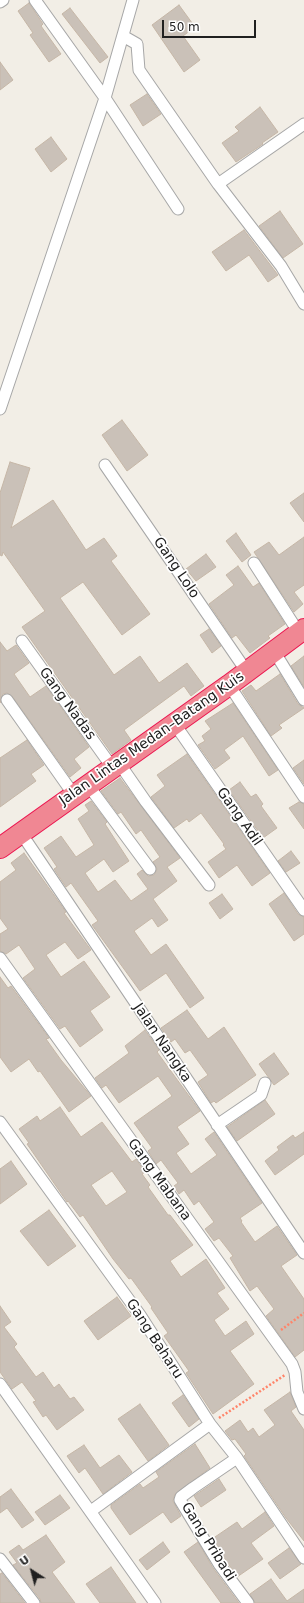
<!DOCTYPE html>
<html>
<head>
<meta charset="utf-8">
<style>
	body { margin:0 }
	#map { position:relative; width:304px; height:1603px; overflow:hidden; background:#f2eee6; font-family:"DejaVu Sans",sans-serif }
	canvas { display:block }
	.north { position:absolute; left:12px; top:1551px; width:40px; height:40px; -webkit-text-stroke:3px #fff; paint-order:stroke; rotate:324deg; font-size:11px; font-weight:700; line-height:16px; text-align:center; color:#202020 }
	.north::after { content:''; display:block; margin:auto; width:14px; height:18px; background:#202020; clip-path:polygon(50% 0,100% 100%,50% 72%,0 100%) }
	.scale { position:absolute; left:162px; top:20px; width:94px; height:18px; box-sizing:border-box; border:2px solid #202020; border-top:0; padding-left:5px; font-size:12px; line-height:14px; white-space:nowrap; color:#202020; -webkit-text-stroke:3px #fff; paint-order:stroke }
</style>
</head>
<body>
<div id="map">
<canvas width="304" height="1603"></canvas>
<div class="north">U</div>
<div class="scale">50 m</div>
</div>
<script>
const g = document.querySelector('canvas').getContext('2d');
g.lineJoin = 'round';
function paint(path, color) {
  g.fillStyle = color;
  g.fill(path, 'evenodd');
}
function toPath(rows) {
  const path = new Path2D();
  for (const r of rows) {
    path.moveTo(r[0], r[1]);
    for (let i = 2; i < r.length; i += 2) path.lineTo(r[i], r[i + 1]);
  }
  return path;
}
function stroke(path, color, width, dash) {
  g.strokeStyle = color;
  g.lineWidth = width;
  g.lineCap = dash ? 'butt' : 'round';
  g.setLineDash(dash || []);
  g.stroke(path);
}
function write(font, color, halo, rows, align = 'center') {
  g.font = font + ' "DejaVu Sans",sans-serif';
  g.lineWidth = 3.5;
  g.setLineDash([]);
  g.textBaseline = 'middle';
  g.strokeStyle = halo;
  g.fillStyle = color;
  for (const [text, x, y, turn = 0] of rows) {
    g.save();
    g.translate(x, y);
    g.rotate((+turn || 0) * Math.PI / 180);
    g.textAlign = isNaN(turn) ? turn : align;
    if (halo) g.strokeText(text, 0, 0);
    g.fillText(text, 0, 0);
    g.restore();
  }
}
const building = toPath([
	[29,3,43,24,41,26,61,54,49,62,30,35,33,33,18,11,29,3],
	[179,5,195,27,183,36,200,60,184,72,152,25,179,5],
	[70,8,108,57,100,63,62,14,70,8],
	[0,62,13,80,0,90,0,62],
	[147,94,161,114,143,126,130,105,147,94],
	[260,107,278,132,262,143,263,144,236,162,222,143,239,131,235,127,260,107],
	[51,137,67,159,51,172,35,149,51,137],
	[280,211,303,244,283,258,259,226,280,211],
	[244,230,278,275,268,282,249,255,226,271,212,252,244,230],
	[122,420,148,455,127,471,102,435,122,420],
	[10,462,30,468,11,528,53,500,86,550,104,538,117,556,111,561,150,614,122,635,83,582,60,598,114,675,140,656,159,683,187,663,204,686,191,696,184,686,124,730,131,740,112,754,22,627,45,611,3,552,2,556,0,555,0,493,10,462],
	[304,493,304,522,290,503,304,493],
	[236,533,251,555,242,562,226,541,236,533],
	[304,537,304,585,294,592,303,604,294,612,254,552,269,542,279,555,304,537],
	[206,554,216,567,196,581,186,569,206,554],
	[238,566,253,587,259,583,285,624,268,636,270,638,250,653,236,635,232,638,209,604,234,585,226,575,238,566],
	[209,629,221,646,212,653,200,635,209,629],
	[0,642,7,651,16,645,29,663,14,674,30,697,46,686,89,747,74,759,81,768,70,777,12,696,7,693,3,694,0,703,0,642],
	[304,656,304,687,291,666,304,656],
	[280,674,298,704,304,708,279,725,282,728,271,736,242,691,251,685,256,691,280,674],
	[233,703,278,770,269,776,243,736,224,750,230,758,215,769,198,745,205,741,202,736,211,729,205,721,233,703],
	[27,740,44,765,31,774,36,781,0,807,0,758,27,740],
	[187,754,270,873,252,886,237,865,219,878,208,862,226,849,223,845,224,844,201,813,189,822,187,819,174,828,151,797,165,786,157,775,187,754],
	[304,760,304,784,293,768,304,760],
	[120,778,180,858,167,867,177,881,153,899,168,920,158,927,152,918,134,931,151,955,166,944,204,998,190,1008,166,973,140,991,92,925,98,921,71,883,66,887,54,869,57,867,44,848,61,836,76,857,94,845,78,819,89,811,85,805,91,801,107,822,105,824,129,861,113,872,104,859,85,873,98,892,115,880,131,901,148,889,137,874,142,870,148,876,154,875,157,869,153,862,160,857,141,830,136,834,121,812,118,814,101,791,120,778],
	[240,782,251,797,256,794,263,804,261,806,277,828,263,838,229,790,240,782],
	[299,802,304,804,304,829,289,808,299,802],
	[291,851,300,863,286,872,278,861,291,851],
	[24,853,66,912,64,913,91,950,78,959,65,942,46,955,61,977,84,961,110,997,90,1011,103,1030,80,1047,65,1026,60,1029,23,978,35,969,19,945,6,954,0,951,0,934,8,929,0,918,0,882,16,870,11,863,24,853],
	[284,893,298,914,304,917,304,934,294,941,269,904,284,893],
	[222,894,233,909,220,919,209,903,222,894],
	[0,977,8,988,11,986,49,1038,46,1039,61,1060,91,1096,69,1112,40,1071,38,1072,29,1059,11,1072,0,1057,0,977],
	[187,1010,208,1039,224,1027,256,1075,216,1103,214,1101,211,1103,198,1082,208,1075,190,1050,185,1053,175,1039,171,1042,161,1028,187,1010],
	[145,1030,159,1050,157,1052,200,1111,177,1127,189,1144,176,1153,191,1174,217,1155,205,1139,214,1132,262,1203,240,1218,242,1221,241,1222,255,1242,277,1226,297,1255,281,1266,304,1299,304,1350,295,1357,266,1316,274,1309,257,1286,250,1291,230,1258,233,1256,219,1238,214,1241,205,1229,214,1222,199,1201,194,1205,184,1190,179,1194,174,1186,178,1183,161,1160,156,1164,148,1151,152,1148,134,1123,172,1096,158,1076,119,1103,106,1085,102,1088,95,1078,129,1053,125,1046,145,1030],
	[274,1053,289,1074,274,1085,259,1064,274,1053],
	[265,1100,275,1114,237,1141,227,1127,265,1100],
	[60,1107,81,1137,102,1122,132,1162,136,1159,145,1172,142,1174,150,1185,148,1187,168,1215,170,1215,193,1245,170,1261,181,1277,206,1259,225,1288,217,1293,229,1309,214,1320,225,1336,246,1321,254,1334,230,1351,254,1384,213,1414,186,1373,189,1371,164,1336,168,1333,151,1308,152,1307,131,1278,129,1279,113,1259,83,1215,80,1217,68,1201,67,1202,27,1144,29,1143,19,1129,37,1116,40,1121,60,1107],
	[112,1171,127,1192,106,1206,91,1185,112,1171],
	[304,1132,304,1154,275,1175,265,1161,279,1150,277,1147,293,1135,295,1138,304,1132],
	[11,1161,27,1184,0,1204,0,1169,11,1161],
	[49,1210,76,1246,48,1266,20,1231,49,1210],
	[117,1297,131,1316,98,1340,84,1321,117,1297],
	[0,1306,11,1322,4,1327,17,1344,14,1347,36,1377,43,1372,54,1388,59,1384,70,1399,74,1397,84,1410,57,1430,46,1415,43,1417,33,1402,36,1401,22,1382,12,1389,0,1372,0,1306],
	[290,1392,296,1407,291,1411,304,1430,304,1541,286,1518,244,1456,246,1454,235,1439,232,1440,225,1431,240,1420,248,1432,253,1428,259,1437,275,1425,264,1410,290,1392],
	[183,1395,199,1419,189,1427,172,1403,183,1395],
	[140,1404,169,1445,148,1461,118,1419,140,1404],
	[195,1444,210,1468,175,1494,173,1501,181,1516,171,1523,163,1512,130,1535,111,1508,111,1505,140,1484,143,1488,159,1477,156,1472,195,1444],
	[84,1445,100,1468,119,1455,132,1472,103,1494,85,1468,79,1473,67,1456,84,1445],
	[219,1479,226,1490,201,1507,194,1496,219,1479],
	[11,1489,34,1520,22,1528,7,1508,0,1513,0,1497,11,1489],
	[60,1495,70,1508,45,1525,35,1512,60,1495],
	[265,1512,274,1526,251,1543,263,1559,237,1577,212,1539,237,1522,242,1529,265,1512],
	[46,1535,65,1562,52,1572,75,1603,41,1603,40,1599,13,1565,17,1563,9,1552,19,1545,23,1550,46,1535],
	[163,1542,170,1552,147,1570,139,1560,163,1542],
	[198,1542,213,1568,239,1603,221,1603,184,1552,198,1542],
	[289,1548,301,1564,280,1579,268,1563,289,1548],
	[111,1567,136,1603,100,1603,86,1584,111,1567],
	[2,1573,25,1603,0,1603,0,1574,2,1573],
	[271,1579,287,1601,304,1589,304,1603,255,1603,250,1594,271,1579]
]);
paint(building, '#cac1b8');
stroke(building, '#c5b6a6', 1);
const street = toPath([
	[35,0,105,98,178,209],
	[0,2,3,0],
	[123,36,137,44,139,70,218,184,281,266,304,304],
	[218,184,304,124],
	[0,409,105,98,133,0],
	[105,465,247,672],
	[254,563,299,633],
	[22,641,112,767],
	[274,651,304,700],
	[229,685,304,797],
	[7,700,74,795],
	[174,723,304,910],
	[119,763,146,802,209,885],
	[88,785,150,869],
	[21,833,304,1253],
	[0,958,292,1364,295,1372,297,1392,304,1409],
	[0,1122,140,1315,210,1424,237,1458,304,1558],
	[217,1125,261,1095,265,1083],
	[0,1384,155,1603],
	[237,1458,193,1488,181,1497,180,1500,219,1564,248,1603],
	[91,1511,210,1424],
	[0,1559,34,1603]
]);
const highway = toPath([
	[0,848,229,685,304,629]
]);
stroke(street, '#a7a7a7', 13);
stroke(highway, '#ec1650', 22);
stroke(toPath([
	[281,1330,304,1313],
	[219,1418,285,1375]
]), '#ff8469', 2.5, [2, 2]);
stroke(street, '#fff', 11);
stroke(highway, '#f08793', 20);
write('14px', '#202020', '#fff', [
	["Gang Lolo",176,568,56],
	["Gang Nadas",67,704,54],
	["Jalan Lintas Medan–Batang Kuis",152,739,-35],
	["Gang Adil",239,817,55],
	["Jalan Nangka",162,1043,56],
	["Gang Mabana",159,1180,54],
	["Gang Baharu",154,1339,57],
	["Gang Pribadi",208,1542,58]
]);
</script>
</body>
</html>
